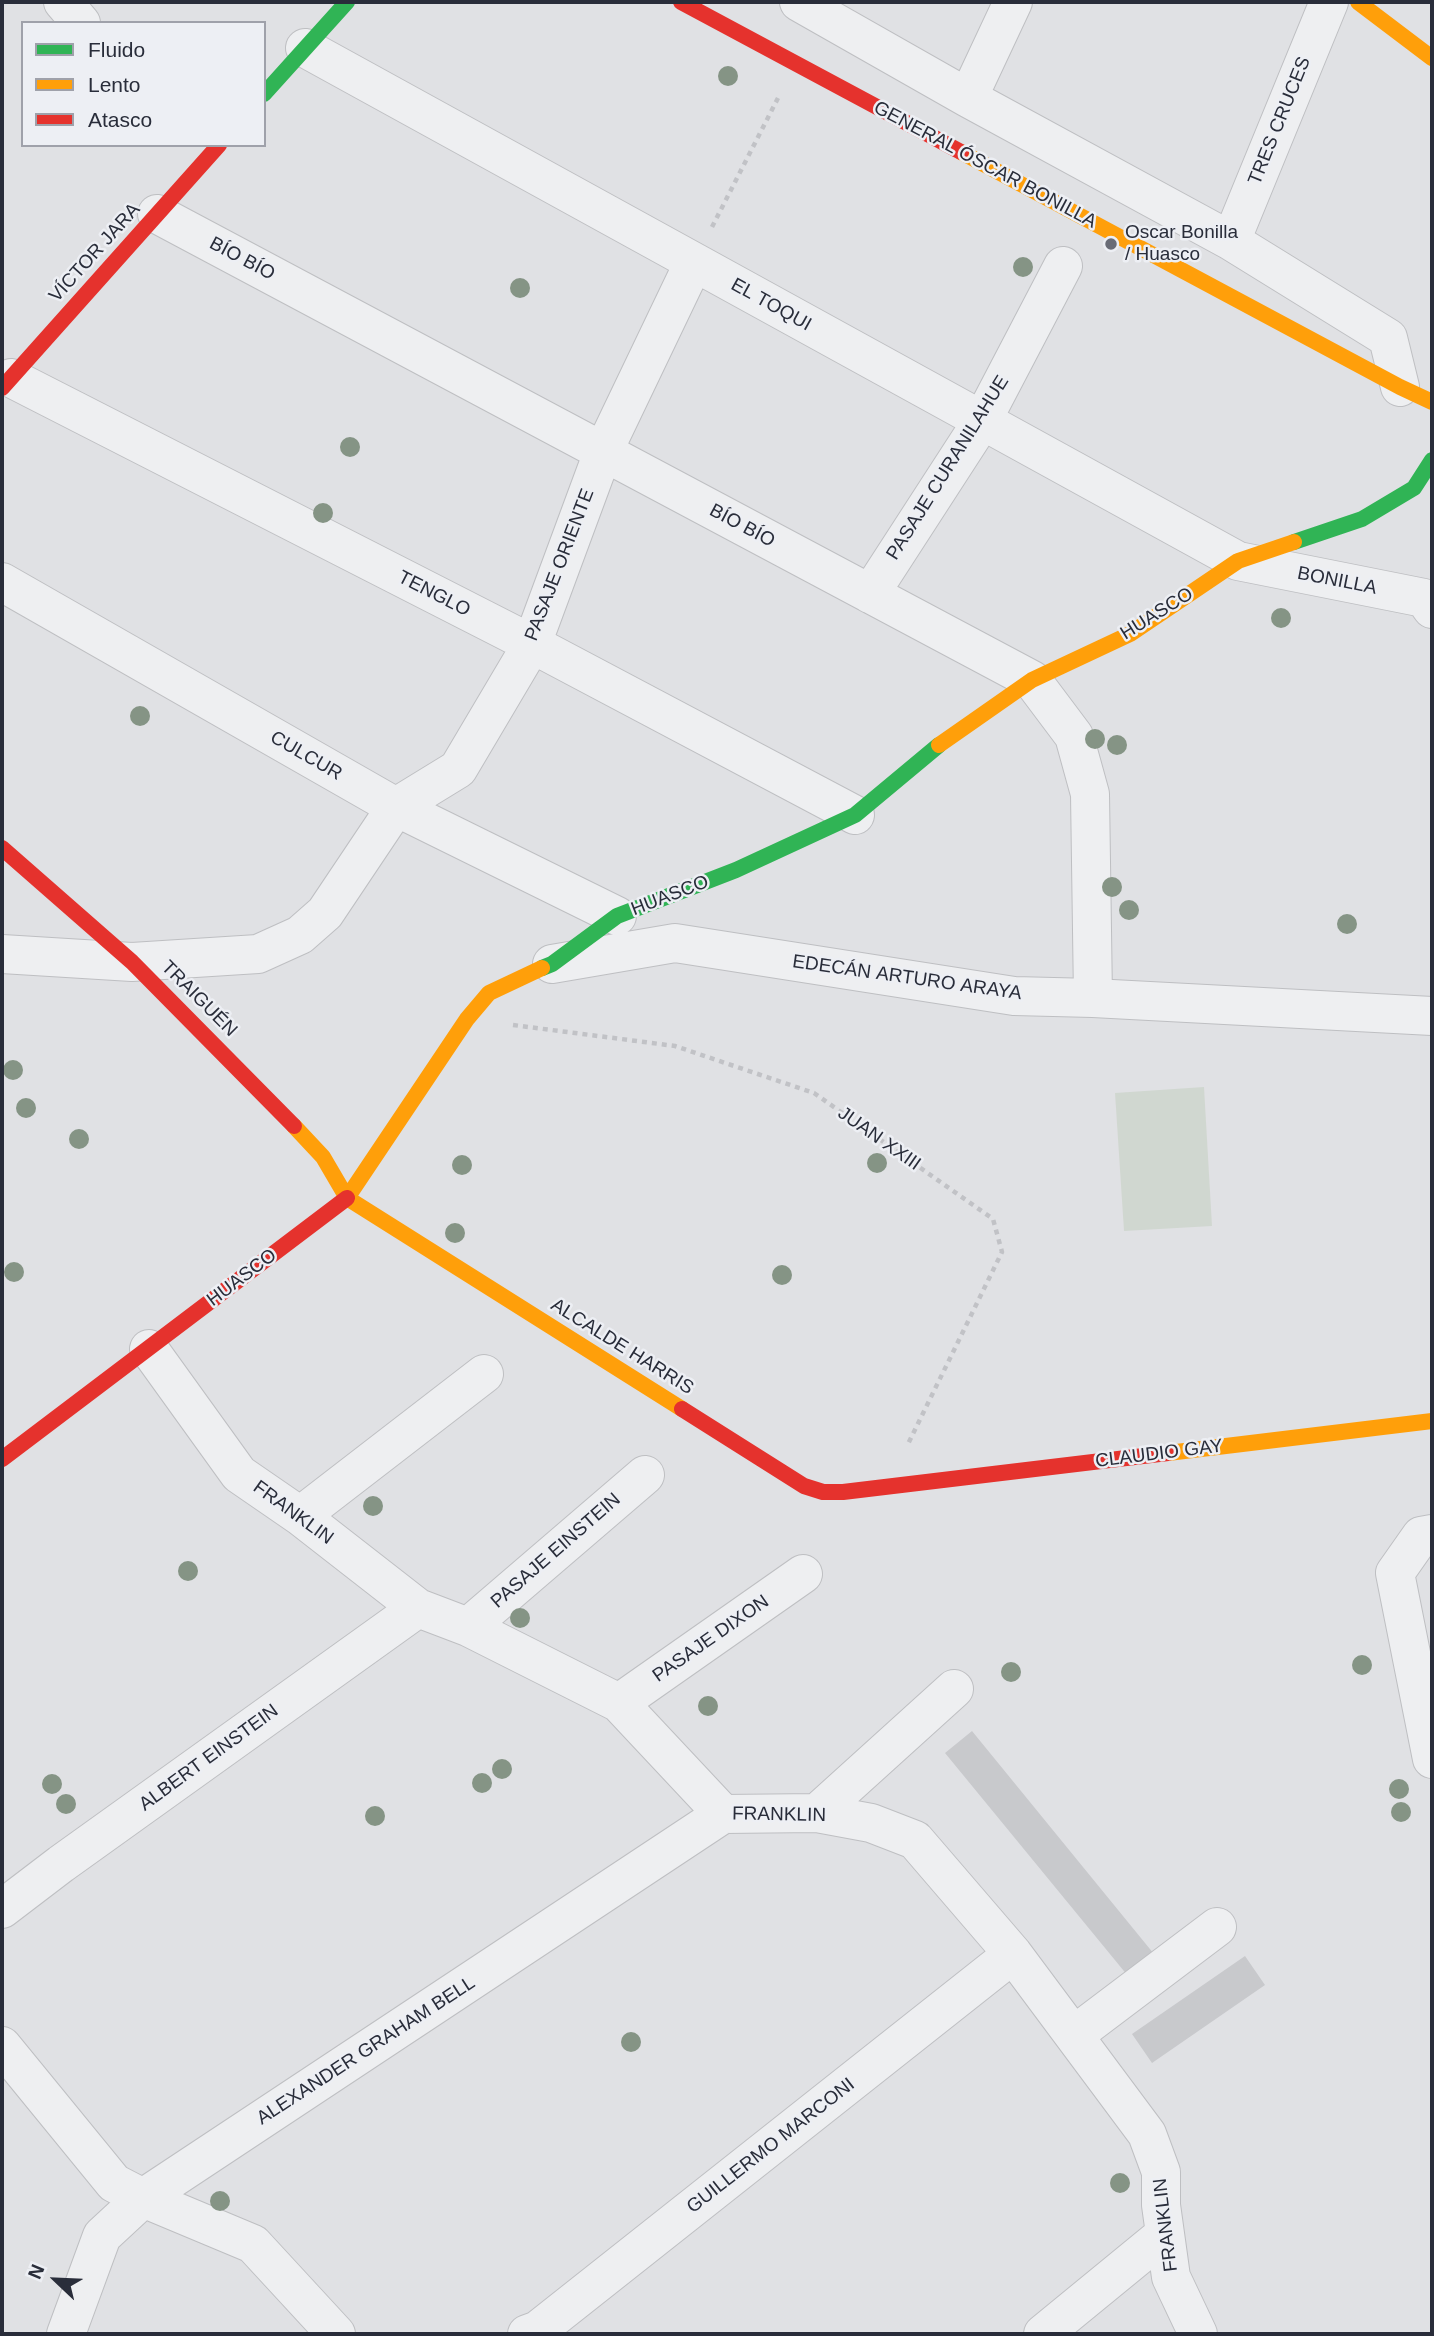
<!DOCTYPE html>
<html>
<head>
<meta charset="utf-8">
<style>
	body { margin:0 }
	#map { position:relative; width:1434px; height:2336px; overflow:hidden; background:#e0e1e4; font-family:Arial,sans-serif }
	canvas { display:block }
	.frame { position:absolute; inset:0; border:4px solid #292d3a; pointer-events:none }
	.legend { position:absolute; left:21px; top:21px; width:245px; height:126px; box-sizing:border-box; background:#edeff4; border:2px solid #9fa1aa; margin:0; padding:9px 12px; list-style:none; font-size:21px; color:#292d3a }
	.legend li { display:flex; align-items:center; gap:14px; height:35px }
	.legend b { width:35px; border:2px solid #9fa1aa }
	.north { position:absolute; left:21px; top:2245px; width:70px; height:70px; -webkit-text-stroke:5px #edeff4; paint-order:stroke; rotate:293deg; font-size:19px; font-weight:700; line-height:28px; text-align:center; color:#292d3a }
	.north::after { content:''; display:block; margin:auto; width:24px; height:32px; background:#292d3a; clip-path:polygon(50% 0,100% 100%,50% 72%,0 100%) }
</style>
</head>
<body>
<div id="map">
<canvas width="1434" height="2336"></canvas>
<div class="frame"></div>
<ul class="legend">
<li><b style="height:9px;background:#30b455"></b>Fluido</li>
<li><b style="height:9px;background:#ff9f0a"></b>Lento</li>
<li><b style="height:9px;background:#e5322d"></b>Atasco</li>
</ul>
<div class="north">N</div>
</div>
<script>
const g = document.querySelector('canvas').getContext('2d');
g.lineJoin = 'round';
function paint(path, color) {
  g.fillStyle = color;
  g.fill(path, 'evenodd');
}
function toPath(rows) {
  const path = new Path2D();
  for (const r of rows) {
    path.moveTo(r[0], r[1]);
    for (let i = 2; i < r.length; i += 2) path.lineTo(r[i], r[i + 1]);
  }
  return path;
}
function stroke(path, color, width, dash) {
  g.strokeStyle = color;
  g.lineWidth = width;
  g.lineCap = dash ? 'butt' : 'round';
  g.setLineDash(dash || []);
  g.stroke(path);
}
function write(font, color, halo, rows, align = 'center') {
  g.font = font + ' Arial,sans-serif';
  g.lineWidth = 5;
  g.setLineDash([]);
  g.textBaseline = 'middle';
  g.strokeStyle = halo;
  g.fillStyle = color;
  for (const [text, x, y, turn = 0] of rows) {
    g.save();
    g.translate(x, y);
    g.rotate((+turn || 0) * Math.PI / 180);
    g.textAlign = isNaN(turn) ? turn : align;
    if (halo) g.strokeText(text, 0, 0);
    g.fillText(text, 0, 0);
    g.restore();
  }
}
paint(toPath([
	[1204,1087,1212,1226,1124,1231,1115,1093]
]), '#d0d7d0');
paint(toPath([
	[972,1731,1154,1954,1128,1976,945,1753],
	[1245,1956,1265,1985,1152,2063,1132,2034]
]), '#c8c9cc');
const street = toPath([
	[63,2,81,23],
	[799,2,968,98,1231,241,1388,338,1400,387],
	[305,48,1238,561,1424,598,1432,609],
	[968,98,1013,2],
	[157,214,1032,680,1074,736,1090,794,1093,998],
	[1231,241,1329,2],
	[11,378,532,644,855,815],
	[2,582,396,807,617,916],
	[870,594,982,421,1063,266],
	[2,954,132,962,258,954,300,935,325,913,396,807,458,769,532,644,603,452,694,262],
	[552,964,675,943,1014,996,1093,998,1432,1016],
	[149,1349,239,1474,300,1516,418,1608,468,1627,619,1703,723,1814,817,1813,871,1823,915,1840,1013,1954,1147,2134,1161,2172,1161,2205,1171,2277,1198,2334],
	[300,1516,484,1374],
	[1432,1534,1421,1536,1395,1573,1432,1759],
	[468,1627,645,1475],
	[619,1703,803,1574],
	[817,1813,954,1689],
	[2,1909,61,1864,418,1608],
	[1074,2035,1217,1927],
	[2,2046,114,2183,143,2198,253,2244,336,2334],
	[66,2334,102,2236,143,2198,723,1814],
	[527,2334,538,2330,1013,1954],
	[1043,2334,1165,2234]
]);
stroke(street, '#bebfc2', 40);
stroke(toPath([
	[712,227,778,98],
	[513,1025,675,1046,814,1093,993,1219,1002,1252,907,1446]
]), '#c1c2c6', 4.5, [5, 5]);
stroke(street, '#eeeff1', 38);
stroke(toPath([
	[264,94,347,2],
	[1294,542,1362,519,1414,488,1432,460],
	[542,968,552,964,617,916,736,870,855,815,939,745]
]), '#30b455', 16);
stroke(toPath([
	[1358,2,1432,58],
	[961,152,1400,387,1432,402],
	[939,745,1032,680,1130,634,1238,561,1294,542],
	[294,1126,323,1157,347,1198,682,1409],
	[347,1198,467,1019,489,993,542,968],
	[1168,1453,1432,1421]
]), '#ff9f0a', 16);
stroke(toPath([
	[681,2,961,152],
	[2,388,219,145],
	[2,848,132,962,294,1126],
	[682,1409,804,1486,823,1492,843,1492,1168,1453],
	[2,1459,347,1198]
]), '#e5322d', 16);
g.fillStyle = '#859485';
for (const [x, y] of [
	[728,76],
	[1023,267],
	[520,288],
	[350,447],
	[323,513],
	[1281,618],
	[140,716],
	[1095,739],
	[1117,745],
	[1112,887],
	[1129,910],
	[1347,924],
	[13,1070],
	[26,1108],
	[79,1139],
	[877,1163],
	[462,1165],
	[455,1233],
	[14,1272],
	[782,1275],
	[373,1506],
	[188,1571],
	[520,1618],
	[1362,1665],
	[1011,1672],
	[708,1706],
	[502,1769],
	[482,1783],
	[52,1784],
	[1399,1789],
	[66,1804],
	[1401,1812],
	[375,1816],
	[631,2042],
	[1120,2183],
	[220,2201]
]) {
  g.beginPath();
  g.arc(x, y, 10, 0, 2 * Math.PI);
  g.fill();
}
for (const [x, y, r, color] of [
	[1111,244,7,"#696c76"]
]) {
  const dot = new Path2D();
  dot.arc(x, y, r, 0, 2 * Math.PI);
  g.fillStyle = color;
  g.fill(dot);
  stroke(dot, '#edeff4', 2.5);
}
write('19px', '#292d3a', '#edeff4', [
	["TRES CRUCES",1280,121,-68],
	["GENERAL ÓSCAR BONILLA",985,165,28],
	["VÍCTOR JARA",95,253,-48],
	["BÍO BÍO",242,259,28],
	["EL TOQUI",771,305,29],
	["PASAJE CURANILAHUE",948,468,-58],
	["BÍO BÍO",742,526,28],
	["PASAJE ORIENTE",560,565,-69],
	["BONILLA",1337,581,11],
	["TENGLO",434,594,27],
	["HUASCO",1157,614,-32],
	["CULCUR",306,756,30],
	["HUASCO",670,896,-21],
	["EDECÁN ARTURO ARAYA",907,978,8],
	["TRAIGUÉN",199,999,45],
	["JUAN XXIII",879,1139,35],
	["HUASCO",242,1278,-37],
	["ALCALDE HARRIS",622,1347,32],
	["CLAUDIO GAY",1159,1454,-7],
	["FRANKLIN",293,1513,36],
	["PASAJE EINSTEIN",556,1551,-41],
	["PASAJE DIXON",711,1639,-35],
	["ALBERT EINSTEIN",209,1758,-36],
	["FRANKLIN",779,1815,1],
	["ALEXANDER GRAHAM BELL",366,2051,-33],
	["GUILLERMO MARCONI",771,2146,-38],
	["FRANKLIN",1166,2225,-97]
]);
write('19px', '#292d3a', '#edeff4', [
	["Oscar Bonilla",1125,233],
	["/ Huasco",1125,255]
], 'left');
</script>
</body>
</html>
